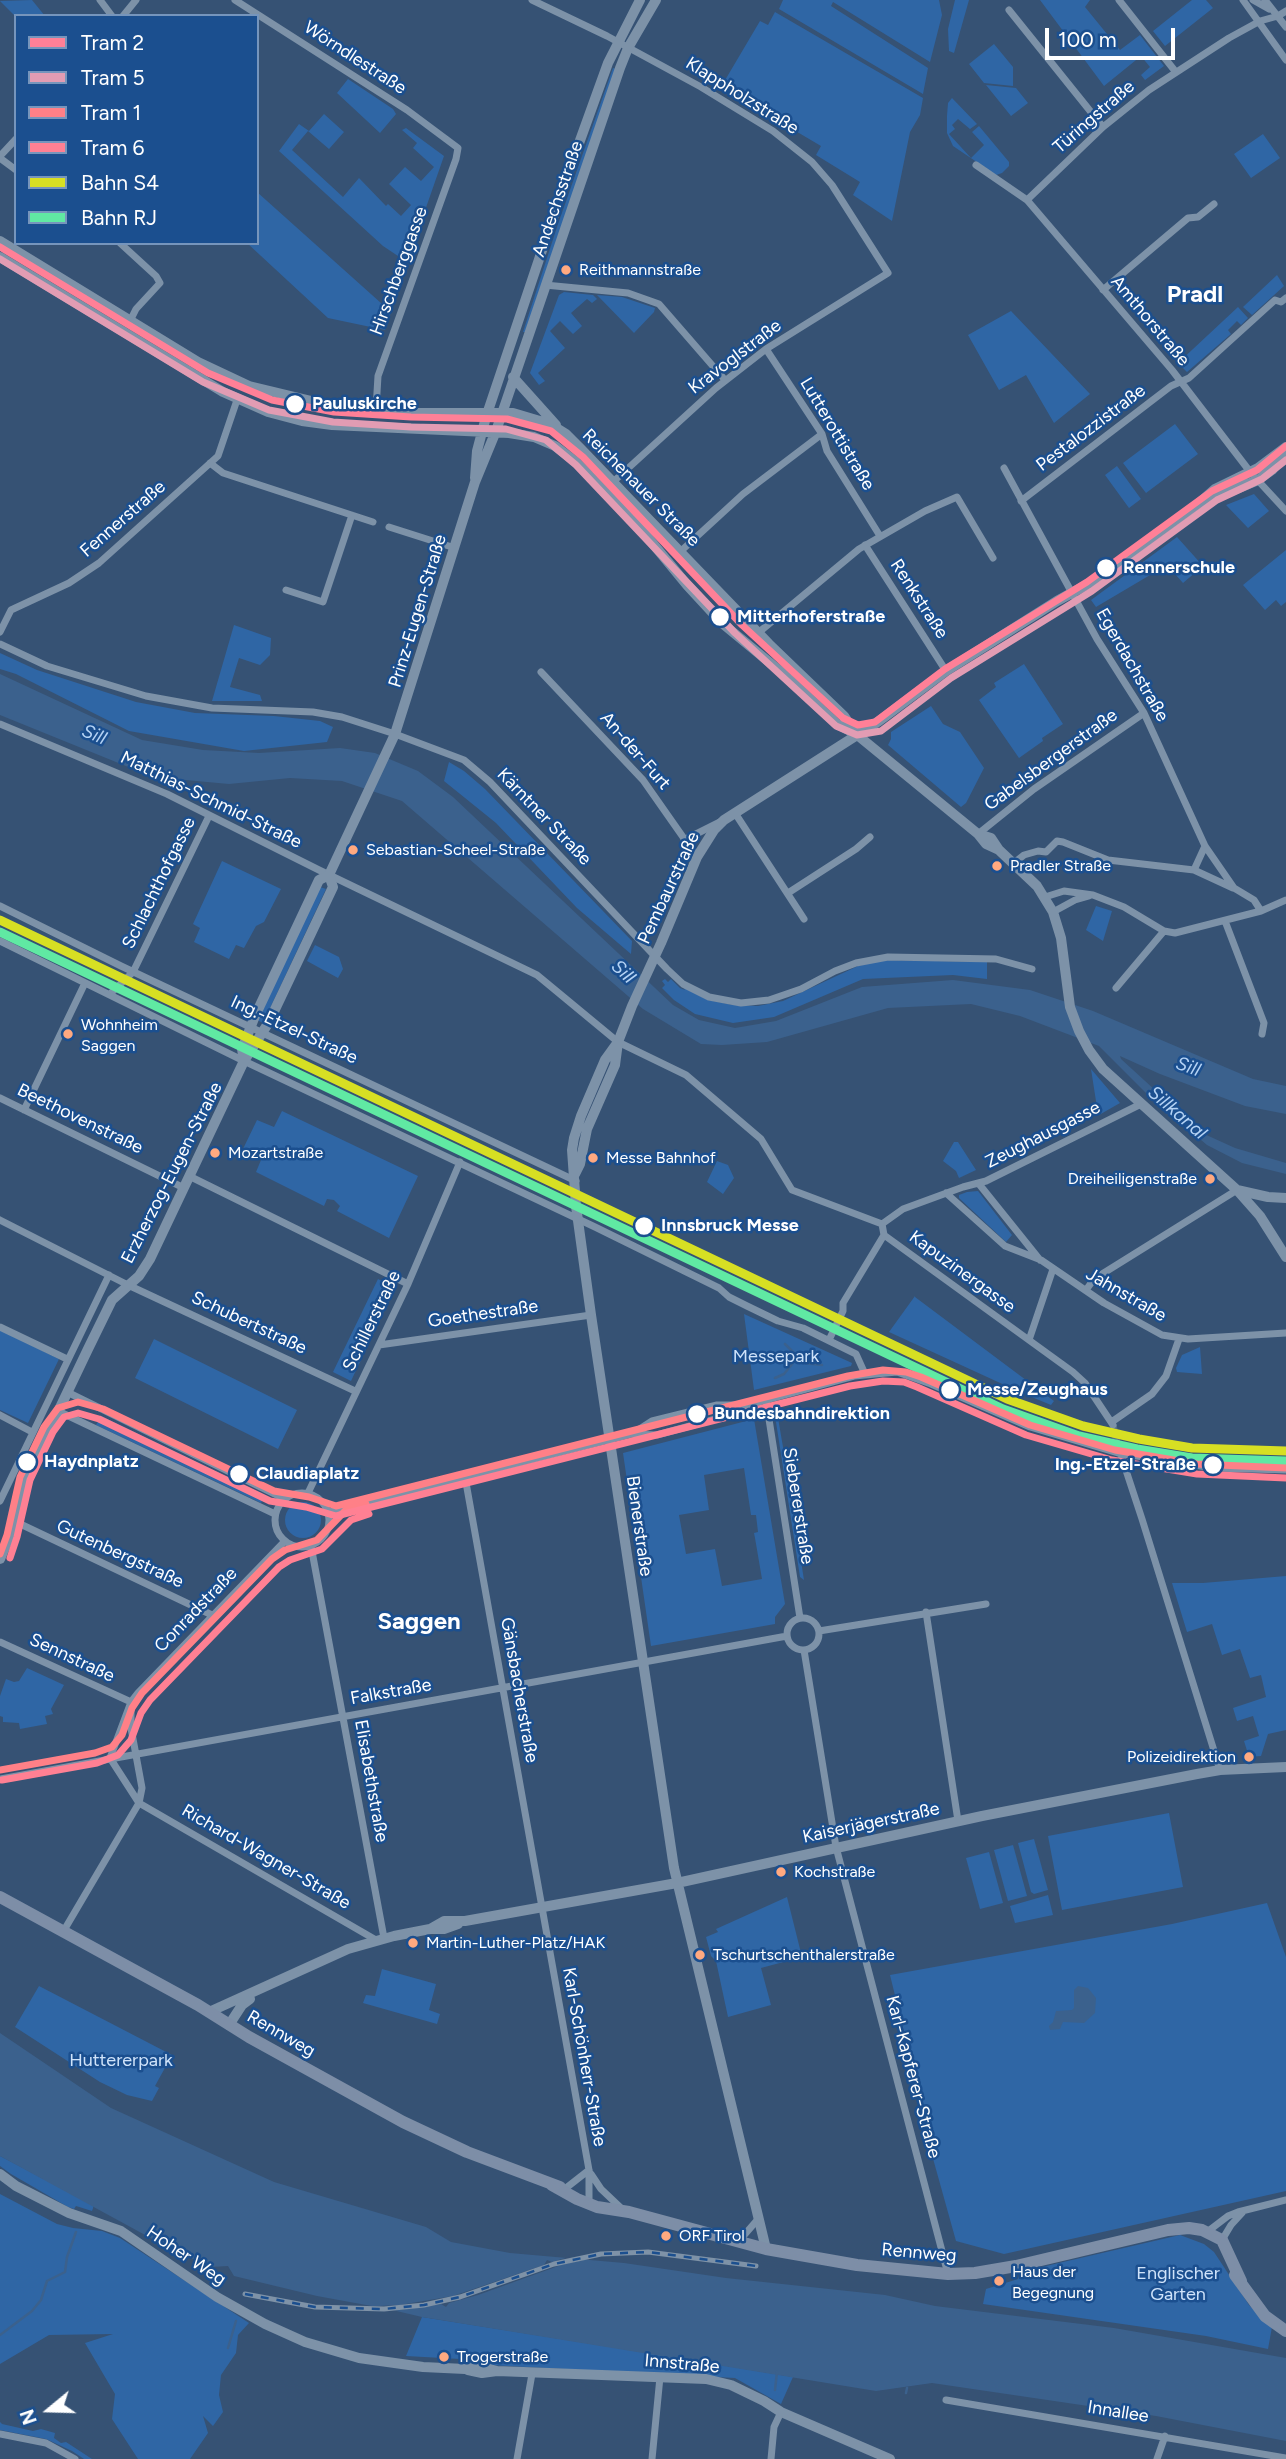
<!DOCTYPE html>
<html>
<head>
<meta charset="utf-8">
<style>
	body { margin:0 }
	#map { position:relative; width:1286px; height:2459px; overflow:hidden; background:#365274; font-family:Figtree,sans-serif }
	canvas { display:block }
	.legend { position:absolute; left:14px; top:14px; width:245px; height:231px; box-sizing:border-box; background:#1b4f8f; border:2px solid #7695bc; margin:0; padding:9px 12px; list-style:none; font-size:21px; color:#fff }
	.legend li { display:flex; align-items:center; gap:14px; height:35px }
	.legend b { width:35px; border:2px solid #7695bc }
	.north { position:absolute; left:14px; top:2375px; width:70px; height:70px; -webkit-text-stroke:5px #1b4f8f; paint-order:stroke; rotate:251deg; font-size:19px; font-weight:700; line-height:28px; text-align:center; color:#fff }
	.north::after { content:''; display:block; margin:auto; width:24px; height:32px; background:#fff; clip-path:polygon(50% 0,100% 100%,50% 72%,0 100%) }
	.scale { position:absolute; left:1045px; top:28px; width:130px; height:32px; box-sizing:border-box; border:4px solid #fff; border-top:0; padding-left:9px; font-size:21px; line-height:24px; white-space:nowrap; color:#fff; -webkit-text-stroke:5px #1b4f8f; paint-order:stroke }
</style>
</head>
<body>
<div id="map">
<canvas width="1286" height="2459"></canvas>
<ul class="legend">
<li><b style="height:9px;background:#ff8097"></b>Tram 2</li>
<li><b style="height:9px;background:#e29cb3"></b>Tram 5</li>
<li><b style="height:9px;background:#ff8087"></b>Tram 1</li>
<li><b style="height:9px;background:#ff8093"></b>Tram 6</li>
<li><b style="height:9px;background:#d7df23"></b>Bahn S4</li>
<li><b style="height:9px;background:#60e9a3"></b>Bahn RJ</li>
</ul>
<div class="north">N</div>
<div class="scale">100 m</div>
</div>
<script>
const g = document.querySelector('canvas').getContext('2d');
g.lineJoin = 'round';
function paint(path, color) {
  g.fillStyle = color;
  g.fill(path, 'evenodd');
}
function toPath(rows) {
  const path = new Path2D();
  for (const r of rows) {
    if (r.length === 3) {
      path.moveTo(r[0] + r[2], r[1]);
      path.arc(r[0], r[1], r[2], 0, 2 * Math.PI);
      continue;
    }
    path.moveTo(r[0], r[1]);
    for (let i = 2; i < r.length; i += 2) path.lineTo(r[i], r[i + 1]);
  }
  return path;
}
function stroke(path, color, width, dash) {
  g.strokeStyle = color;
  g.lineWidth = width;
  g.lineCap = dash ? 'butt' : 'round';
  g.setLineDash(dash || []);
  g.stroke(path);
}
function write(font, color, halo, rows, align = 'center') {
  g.font = font + ' Figtree,sans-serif';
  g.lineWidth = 5;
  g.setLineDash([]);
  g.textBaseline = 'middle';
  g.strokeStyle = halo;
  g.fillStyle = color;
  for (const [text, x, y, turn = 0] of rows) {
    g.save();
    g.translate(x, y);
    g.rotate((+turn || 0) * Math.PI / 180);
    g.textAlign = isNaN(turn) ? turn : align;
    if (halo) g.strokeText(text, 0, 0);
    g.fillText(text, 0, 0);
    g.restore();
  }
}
paint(toPath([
	[32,0,45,16,16,17,0,1],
	[783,0,939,0,942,15,930,62,833,2,831,6,928,68,923,94,779,9],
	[955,0,969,0,954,53,949,51,948,29],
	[1040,0,1090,0,1085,7,1120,50,1140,35,1164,66,1145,80,1141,75,1150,67,1141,56,1104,86],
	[1192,0,1206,0,1213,8,1165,46,1153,31],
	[775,12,923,98,920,115,910,132,892,221,853,195,860,182,816,155,821,146,721,87,760,21,768,25],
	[994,44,1013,67,1013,86,984,83,969,64],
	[613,68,616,69,525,332,523,332,558,224],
	[348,79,393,109,396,114,380,133,337,93],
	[986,85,1016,88,1028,103,1011,116],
	[952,98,977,124,970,129,958,119,952,125,955,129,949,134,971,158,984,145,972,132,979,126,1009,162,1009,166,1002,173,996,175,953,146,947,133,947,116,948,103],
	[324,114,344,132,329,149,308,131,292,150,343,197,359,178,386,206,388,204,401,216,411,205,389,184,405,167,421,181,434,167,413,148,417,143,402,130,406,128,444,156,407,262,383,246,279,151,299,124,309,131],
	[1263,134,1280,158,1251,178,1234,154],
	[257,192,391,312,385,330,328,318,247,243,257,243],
	[1277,275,1284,286,1252,315,1243,307],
	[564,292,593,295,597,299,592,303,587,299,571,313,582,326,573,334,560,321,550,331,565,348,538,373,545,381,539,385,530,373,559,295],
	[597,295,622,297,655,308,654,312,634,333],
	[1238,307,1248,318,1241,325,1237,321,1228,330,1231,334,1187,372,1178,363],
	[1011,311,1090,394,1054,423,1026,375,999,390,968,335],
	[1175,424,1198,454,1146,493,1123,463],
	[1117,466,1141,499,1129,508,1105,475],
	[1254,494,1269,511,1248,528,1226,505],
	[1177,537,1203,566,1183,583,1167,565,1096,607,1091,600],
	[1286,550,1286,602,1281,606,1276,600,1265,610,1243,585],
	[234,625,271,638,270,655,260,665,239,658,230,687,260,695,262,701,212,701],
	[0,653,37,670,136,702,195,713,274,716,320,721,333,727,327,742,244,751,129,731,16,674,0,669],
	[1024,664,1063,724,1042,738,1043,741,1019,758,979,700,996,687,994,683],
	[931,706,943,724,960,732,984,768,966,803,961,807,888,745,891,739,891,732],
	[449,762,464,771,485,789,632,941,631,954,577,908,496,823,444,781],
	[222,861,281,889,264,922,256,926,244,948,236,945,229,959,194,942,200,928,193,924],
	[320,887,326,889,263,1023,257,1020],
	[1096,906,1112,911,1103,941,1086,930],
	[315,945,339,957,343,969,338,978,307,961],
	[884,960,987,962,987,979,953,975,863,979,774,1017,733,1023,695,1014,674,1000,662,988,665,985,662,981,665,979,668,982,671,979,680,988,685,990,683,987,708,1000,733,1005,758,1006,783,1001,858,966],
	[1091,1069,1120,1103,1099,1115,1098,1114],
	[282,1111,418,1176,389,1238,337,1211,340,1206,334,1200,327,1199,324,1206,256,1172,261,1160,242,1151,257,1120,274,1127],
	[954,1142,958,1142,976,1170,959,1178,956,1171,943,1161],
	[717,1161,728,1165,734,1178,723,1194,707,1182],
	[978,1191,1012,1235,1006,1242,959,1198,959,1195,967,1192],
	[378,1279,395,1288,351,1381,333,1372],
	[915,1296,915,1297,1054,1401,1051,1405,1022,1393,889,1332],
	[744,1314,852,1363,851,1366,754,1390],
	[0,1330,59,1359,28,1423,0,1410],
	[154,1339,297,1410,278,1449,135,1378],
	[1200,1347,1202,1374,1177,1372,1176,1368,1182,1355],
	[777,1412,783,1447,804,1580,800,1577,776,1422,772,1416,773,1413],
	[101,1416,265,1495,261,1503,96,1425],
	[754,1419,785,1604,775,1617,775,1624,651,1646,623,1453],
	[744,1468,751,1515,756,1515,758,1532,754,1533,755,1538,762,1579,722,1586,715,1549,686,1554,679,1515,709,1510,704,1475],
	[303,1520,18],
	[1286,1576,1286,1730,1268,1734,1261,1756,1249,1757,1244,1741,1259,1736,1253,1716,1237,1721,1233,1708,1266,1697,1261,1675,1250,1678,1240,1649,1222,1655,1212,1624,1187,1632,1172,1583,1203,1583],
	[27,1668,64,1685,51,1709,53,1714,45,1716,47,1724,20,1729,19,1723,3,1722,3,1717,0,1716,0,1696,6,1679,14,1682,19,1681],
	[1169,1813,1183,1887,1062,1910,1048,1836],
	[1034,1839,1048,1890,1034,1894,1031,1892,1018,1843],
	[1013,1845,1027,1896,1008,1901,994,1850],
	[989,1852,1003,1903,980,1909,966,1858],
	[1048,1895,1053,1915,1015,1923,1010,1906],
	[787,1897,802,1957,761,1968,771,2005,728,2017,716,1961,711,1956,706,1937,718,1932,716,1929],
	[1267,1903,1286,1957,1286,2191,1004,2254,956,2241,932,2155,934,2154,890,1975,1172,1924],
	[382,1969,436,1984,429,2010,440,2014,437,2024,363,2003,366,1995,375,1996],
	[39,1986,172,2055,155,2086,159,2088,152,2101,127,2095,100,2082,15,2027],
	[0,2156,94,2205,92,2211,76,2206,74,2209,68,2207,11,2174,0,2166],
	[0,2194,57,2224,73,2228,102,2231,120,2238,249,2323,238,2335,236,2353,221,2375,219,2395,223,2412,213,2426,203,2416,208,2433,190,2459,138,2459,112,2419,115,2394,85,2343,113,2334,49,2335,0,2364],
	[1180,2235,1204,2244,1214,2252,1249,2305,1272,2327,1268,2349,1206,2336,983,2304,986,2289,1018,2279,1020,2272],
	[422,2317,643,2352,793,2377,781,2404,735,2378,470,2364,460,2359,406,2356],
	[0,2422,2,2424,33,2431,41,2429,55,2433,54,2438,61,2443,66,2442,92,2459,84,2459,72,2451,46,2439,0,2430]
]), '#2f66a5');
paint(toPath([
	[0,674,142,740,203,750,259,753,340,748,375,753,418,771,453,797,673,1005,699,1020,735,1028,776,1021,862,987,953,980,1030,990,1093,1011,1253,1079,1286,1086,1286,1114,1245,1106,1160,1074,1120,1056,1121,1059,1202,1133,1235,1148,1286,1163,1286,1174,1242,1163,1207,1145,1148,1095,1099,1046,1020,1016,971,1004,888,1008,767,1042,722,1045,701,1044,643,1009,402,801,342,781,290,778,229,784,153,777,0,715],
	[1078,1986,1088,1988,1096,1998,1095,2013,1084,2023,1063,2022,1060,2029,1050,2030,1049,2026,1053,2022,1056,2011,1072,2010,1074,2008,1074,1990],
	[0,2033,111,2108,274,2182,426,2227,451,2242,510,2253,624,2263,726,2278,885,2295,935,2306,1114,2328,1286,2358,1286,2441,1156,2416,932,2383,876,2391,422,2317,388,2309,317,2296,234,2276,228,2266,211,2267,169,2248,0,2156]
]), '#3b618d');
paint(toPath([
	[575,2255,596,2257,561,2265,478,2295,449,2303,446,2307,441,2304,386,2312,358,2307,400,2305,453,2296,544,2265,547,2260,552,2262]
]), '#365274');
stroke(toPath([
	[785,1344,804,1363,822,1365],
	[775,1378,784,1374,797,1358],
	[0,2335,32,2311,41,2300,47,2281,65,2272,67,2257,76,2232],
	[228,2348,236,2321],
	[775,2390,777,2372],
	[906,2393,907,2388]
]), '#3b618d', 2.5);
stroke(toPath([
	[1113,1425,1117,1443]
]), '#546c89', 7, [7, 3.5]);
stroke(toPath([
	[100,0,112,16],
	[235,0,407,110,458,148,456,159,378,376,376,409],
	[532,0,607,36,701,87,773,131,812,162,832,185,888,273,766,349,716,388,613,482],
	[1119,0,1175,71],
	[1243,0,1286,60],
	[1253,0,1269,9],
	[1265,0,1286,27],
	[1009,10,1103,127],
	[123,16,136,0],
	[0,156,16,139],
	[0,158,16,170],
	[976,165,1027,200,1172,370,1251,473,1286,511],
	[1027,200,1103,127,1149,90,1229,38,1260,21,1278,16,1286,11],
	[120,243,156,276,160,283,136,309,130,321],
	[545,285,628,293,659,304,725,380],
	[1103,290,1188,218,1198,217,1214,204],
	[766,349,822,434,827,451,880,536],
	[210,463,223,473,373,522],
	[1004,468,1097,639,1144,713,1205,846,1234,888,1254,900,1261,911],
	[1021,501,1171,386,1189,378,1275,300,1281,302,1286,298],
	[389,527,455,548],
	[865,545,946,671],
	[681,551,743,494,822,434],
	[286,590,323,602,352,515],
	[0,632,11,610,69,583,99,563,218,456,237,400],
	[758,633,859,549,925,511,957,497,993,558],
	[0,644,47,666,146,696,212,708,313,712,342,717,395,734,464,760,490,782,667,969,683,984,709,997,741,1003,769,1000,801,989,835,971,856,963,888,957,996,959,1032,969],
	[541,672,643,780,697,857],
	[0,724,167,794,319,870,537,975,618,1042,686,1075,761,1139,792,1190,882,1224],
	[735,813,804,919],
	[978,834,1034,789,1144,713],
	[684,840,720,822],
	[1014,863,1024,855,1038,851,1046,852,1057,841,1063,842,1108,860,1194,870,1233,888],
	[1194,870,1205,846],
	[788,893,856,849,870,837],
	[1045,897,1064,891,1093,895,1124,907,1164,931,1175,933,1261,911,1286,900],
	[0,906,121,966,576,1181],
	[1053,912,1075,900,1089,896],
	[1225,921,1264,1023,1262,1034],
	[0,941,244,1061,595,1227,719,1288,729,1297,747,1306,778,1321,803,1328,856,1354,865,1374],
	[1116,988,1164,931],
	[110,994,133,972,209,816],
	[0,1098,184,1188],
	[24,1110,85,983],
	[189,1176,408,1284],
	[979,1184,1040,1260],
	[946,1193,1005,1246,1041,1260,1104,1303,1162,1335,1188,1339,1286,1333],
	[0,1220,128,1285,355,1391],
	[882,1224,884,1235,1073,1372,1085,1383,1113,1425],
	[882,1224,903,1209,963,1187,986,1181,1141,1104],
	[1086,1290,1094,1279,1237,1190],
	[0,1327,67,1359],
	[829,1340,843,1311,843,1303,884,1235],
	[1029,1340,1053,1269],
	[379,1345,591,1315],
	[67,1392,285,1499],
	[766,1400,800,1618],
	[58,1411,275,1514],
	[0,1415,32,1432],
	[1113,1421,1152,1394,1166,1376,1179,1339],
	[632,1434,652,1421,717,1405,744,1405],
	[1117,1443,1142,1519,1220,1770],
	[465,1477,589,2170,589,2205],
	[302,1520,27],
	[308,1493,408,1284,460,1162],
	[0,1501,109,1275],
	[329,1512,631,1434,657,1435,712,1420,747,1405,854,1376,897,1372,931,1384,1030,1427,1118,1453,1213,1468,1286,1470],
	[14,1521,212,1615],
	[311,1546,384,1938],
	[926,1612,958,1821],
	[803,1634,16],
	[819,1631,986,1604],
	[0,1642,131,1702],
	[804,1650,836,1847,948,2274],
	[110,1758,139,1803,376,1940],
	[110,1758,131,1702,138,1693,285,1541],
	[0,1779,787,1636],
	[63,1932,139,1803,142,1788,131,1728,131,1707],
	[591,2174,601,2189,620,2207],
	[566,2188,589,2170],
	[1207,2232,1228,2216,1238,2212,1286,2200],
	[1222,2240,1231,2225,1242,2213],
	[739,2241,759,2218],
	[946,2400,1286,2458],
	[0,2434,46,2443,75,2459],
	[517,2459,532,2374],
	[652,2459,660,2377],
	[771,2459,774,2427,781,2412],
	[1157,2459,1165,2436]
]), '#7d92a8', 7);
stroke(toPath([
	[0,241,198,362,249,386,324,404,408,413,513,413,550,424,566,434,581,449,769,644,844,716,854,731],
	[0,257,223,392,268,412,302,421,332,425,509,433,534,437,555,446,576,462,640,528,687,585,723,624,780,671,837,724,856,734,978,834,986,844,999,850],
	[513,377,556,425],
	[475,478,477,451,486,417,565,182,608,63,640,0],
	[1202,503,1258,480,1272,470,1286,453],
	[978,834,991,838,999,850,1037,886,1053,912,1061,938,1070,1007,1079,1031,1089,1050,1103,1069,1237,1190,1260,1216,1286,1257],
	[618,1042,605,1060,581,1116,574,1138,572,1150,576,1206,591,1315,674,1868,766,2249],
	[244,1061,242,1049,255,1016,319,880,329,875,395,734,475,482,496,431,620,68,628,48,656,0],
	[575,1174,580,1164,587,1129,615,1065,618,1042,632,1006,661,943,697,857,714,830,724,820,879,721,946,671,1057,601,1090,583,1198,504,1215,489,1258,468,1286,447],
	[1237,1190,1268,1197,1286,1198],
	[0,1559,10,1535,24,1483,88,1349,112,1300,139,1276,150,1259,244,1061,269,1022,333,887,329,875],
	[430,1929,444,1921,465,1921,677,1883,982,1816,1197,1774,1220,1770,1286,1767],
	[209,2012,348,1949,394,1936,430,1929,444,1929,458,1924],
	[229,2025,242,2005,250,1999],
	[0,2174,16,2186,69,2213,121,2231,217,2297,265,2324,305,2342,359,2358,423,2367,465,2369,482,2367,497,2371],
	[468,2370,482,2373,497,2371,706,2379,731,2385,764,2401,781,2412,890,2459]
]), '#7d92a8', 10);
stroke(toPath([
	[0,1897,198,2005,249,2037,403,2122,467,2152,560,2187],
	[552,2185,577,2199,597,2207,629,2212,766,2249,857,2265,948,2274,975,2273,1016,2266,1168,2230,1189,2228,1202,2230,1222,2240,1241,2281],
	[1235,2275,1265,2316,1286,2331]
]), '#7d8ea7', 12);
const rail = toPath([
	[245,2294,315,2307,384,2309,424,2305,460,2297,554,2264,601,2254,648,2252,756,2266]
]);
stroke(rail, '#7e92a7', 5);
stroke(rail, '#1b4f8f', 2.5, [8]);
stroke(toPath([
	[0,920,1007,1399,1083,1426,1139,1439,1192,1448,1286,1451]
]), '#d7df23', 9);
stroke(toPath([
	[0,932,1003,1409,1079,1436,1137,1449,1192,1458,1286,1461]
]), '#60e9a3', 9);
stroke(toPath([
	[0,247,208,373,272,400,334,412,411,417,507,419,551,431,583,457,742,625,843,718,858,725,875,722,945,669,1087,582,1212,491,1257,470,1286,446]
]), '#ff8097', 7);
stroke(toPath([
	[0,259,203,382,269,410,333,422,411,427,506,429,546,440,576,465,735,633,836,726,857,735,881,731,951,678,1092,591,1217,500,1262,479,1286,460]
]), '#e29cb3', 7);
stroke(toPath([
	[0,1554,7,1535,20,1477,44,1427,58,1408,78,1402,103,1409,274,1491,309,1497,336,1506,848,1376,883,1370,906,1372,921,1377,1030,1425,1115,1450,1197,1464,1286,1468],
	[0,1770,95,1753,112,1747,122,1735,132,1708,142,1693,272,1559,285,1550,317,1540,345,1511,366,1504]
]), '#ff8087', 7);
stroke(toPath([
	[10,1558,17,1537,30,1480,53,1432,64,1417,78,1413,99,1419,270,1501,306,1507,336,1516,850,1386,883,1381,904,1382,917,1387,1026,1435,1112,1460,1197,1474,1286,1478],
	[2,1780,97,1763,118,1755,131,1740,141,1713,150,1700,279,1567,290,1560,322,1549,351,1520,369,1514]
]), '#ff8093', 7);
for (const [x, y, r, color] of [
	[566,270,6,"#ffa980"],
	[295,404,10,"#fff"],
	[1106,568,10,"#fff"],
	[720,617,10,"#fff"],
	[353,850,6,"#ffa980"],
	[997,866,6,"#ffa980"],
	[68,1034,6,"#ffa980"],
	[215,1153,6,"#ffa980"],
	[593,1158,6,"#ffa980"],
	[1210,1179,6,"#ffa980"],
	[644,1226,10,"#fff"],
	[950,1390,10,"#fff"],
	[697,1414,10,"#fff"],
	[27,1462,10,"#fff"],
	[1213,1465,10,"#fff"],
	[239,1474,10,"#fff"],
	[1249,1757,6,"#ffa980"],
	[781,1872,6,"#ffa980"],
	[413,1943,6,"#ffa980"],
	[700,1955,6,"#ffa980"],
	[666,2236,6,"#ffa980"],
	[999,2281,6,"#ffa980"],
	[444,2357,6,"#ffa980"]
]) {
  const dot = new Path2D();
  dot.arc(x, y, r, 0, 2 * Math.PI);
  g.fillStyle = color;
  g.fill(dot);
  stroke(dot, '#1b4f8f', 2.5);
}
write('16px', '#fff', '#1b4f8f', [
	["Reithmannstraße",579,270],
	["Sebastian-Scheel-Straße",366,850],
	["Pradler Straße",1010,866],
	["Wohnheim",81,1025],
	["Saggen",81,1046],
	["Mozartstraße",228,1153],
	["Messe Bahnhof",606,1158],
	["Dreiheiligenstraße",1197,1179,"right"],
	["Polizeidirektion",1236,1757,"right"],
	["Kochstraße",794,1872],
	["Martin-Luther-Platz/HAK",426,1943],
	["Tschurtschenthalerstraße",713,1955],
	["ORF Tirol",679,2236],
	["Haus der",1012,2272],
	["Begegnung",1012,2293],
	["Trogerstraße",457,2357]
], 'left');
write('18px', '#fff', '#1b4f8f', [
	["Wörndlestraße",355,58,33],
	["Klappholzstraße",742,96,32],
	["Türingstraße",1094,117,-41],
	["Andechsstraße",558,199,-71],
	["Hirschberggasse",399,271,-70],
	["Amthorstraße",1150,321,50],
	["Kravoglstraße",735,357,-37],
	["Pestalozzistraße",1091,428,-37],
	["Lutterottistraße",837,434,59],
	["Reichenauer Straße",641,488,45],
	["Fennerstraße",123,519,-41],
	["Renkstraße",919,599,57],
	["Prinz-Eugen-Straße",418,611,-73],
	["Egerdachstraße",1132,665,60],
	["An-der-Furt",635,751,49],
	["Gabelsbergerstraße",1051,760,-36],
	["Matthias-Schmid-Straße",211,800,26],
	["Kärntner Straße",544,817,46],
	["Schlachthofgasse",159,883,-64],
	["Pembaurstraße",669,888,-65],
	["Ing.-Etzel-Straße",294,1030,25],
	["Beethovenstraße",80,1119,26],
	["Zeughausgasse",1043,1135,-27],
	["Erzherzog-Eugen-Straße",172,1173,-63],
	["Kapuzinergasse",962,1272,36],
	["Jahnstraße",1126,1295,30],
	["Goethestraße",483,1314,-8],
	["Schillerstraße",372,1321,-64],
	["Schubertstraße",249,1323,25],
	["Siebererstraße",798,1506,81],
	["Bienerstraße",639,1526,82],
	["Gutenbergstraße",120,1554,25],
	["Conradstraße",196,1610,-46],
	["Sennstraße",72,1658,25],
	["Gänsbacherstraße",519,1690,80],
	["Falkstraße",391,1692,-10],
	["Elisabethstraße",371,1781,80],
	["Kaiserjägerstraße",871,1823,-12],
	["Richard-Wagner-Straße",266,1857,30],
	["Rennweg",281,2034,30],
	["Karl-Schönherr-Straße",584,2057,80],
	["Karl-Kapferer-Straße",913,2077,75],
	["Rennweg",919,2253,5],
	["Hoher Weg",186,2256,34],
	["Innstraße",682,2364,5],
	["Innallee",1118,2412,9]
]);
write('bold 18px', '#fff', '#1b4f8f', [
	["Pauluskirche",312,404],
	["Rennerschule",1123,568],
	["Mitterhoferstraße",737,617],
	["Innsbruck Messe",661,1226],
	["Messe/Zeughaus",967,1390],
	["Bundesbahndirektion",714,1414],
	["Haydnplatz",44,1462],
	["Ing.-Etzel-Straße",1196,1465,"right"],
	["Claudiaplatz",256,1474]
], 'left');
write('18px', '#cfe3fa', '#1b4f8f', [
	["Messepark",776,1357],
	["Huttererpark",121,2061],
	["Englischer",1178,2274],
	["Garten",1178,2295]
]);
write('italic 19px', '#b5d3f5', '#1b4f8f', [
	["Sill",94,735,23],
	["Sill",623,972,44],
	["Sill",1188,1067,20],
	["Sillkanal",1177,1113,41]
]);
write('bold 24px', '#fff', '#1b4f8f', [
	["Pradl",1195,295],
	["Saggen",419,1622]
]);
</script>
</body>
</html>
